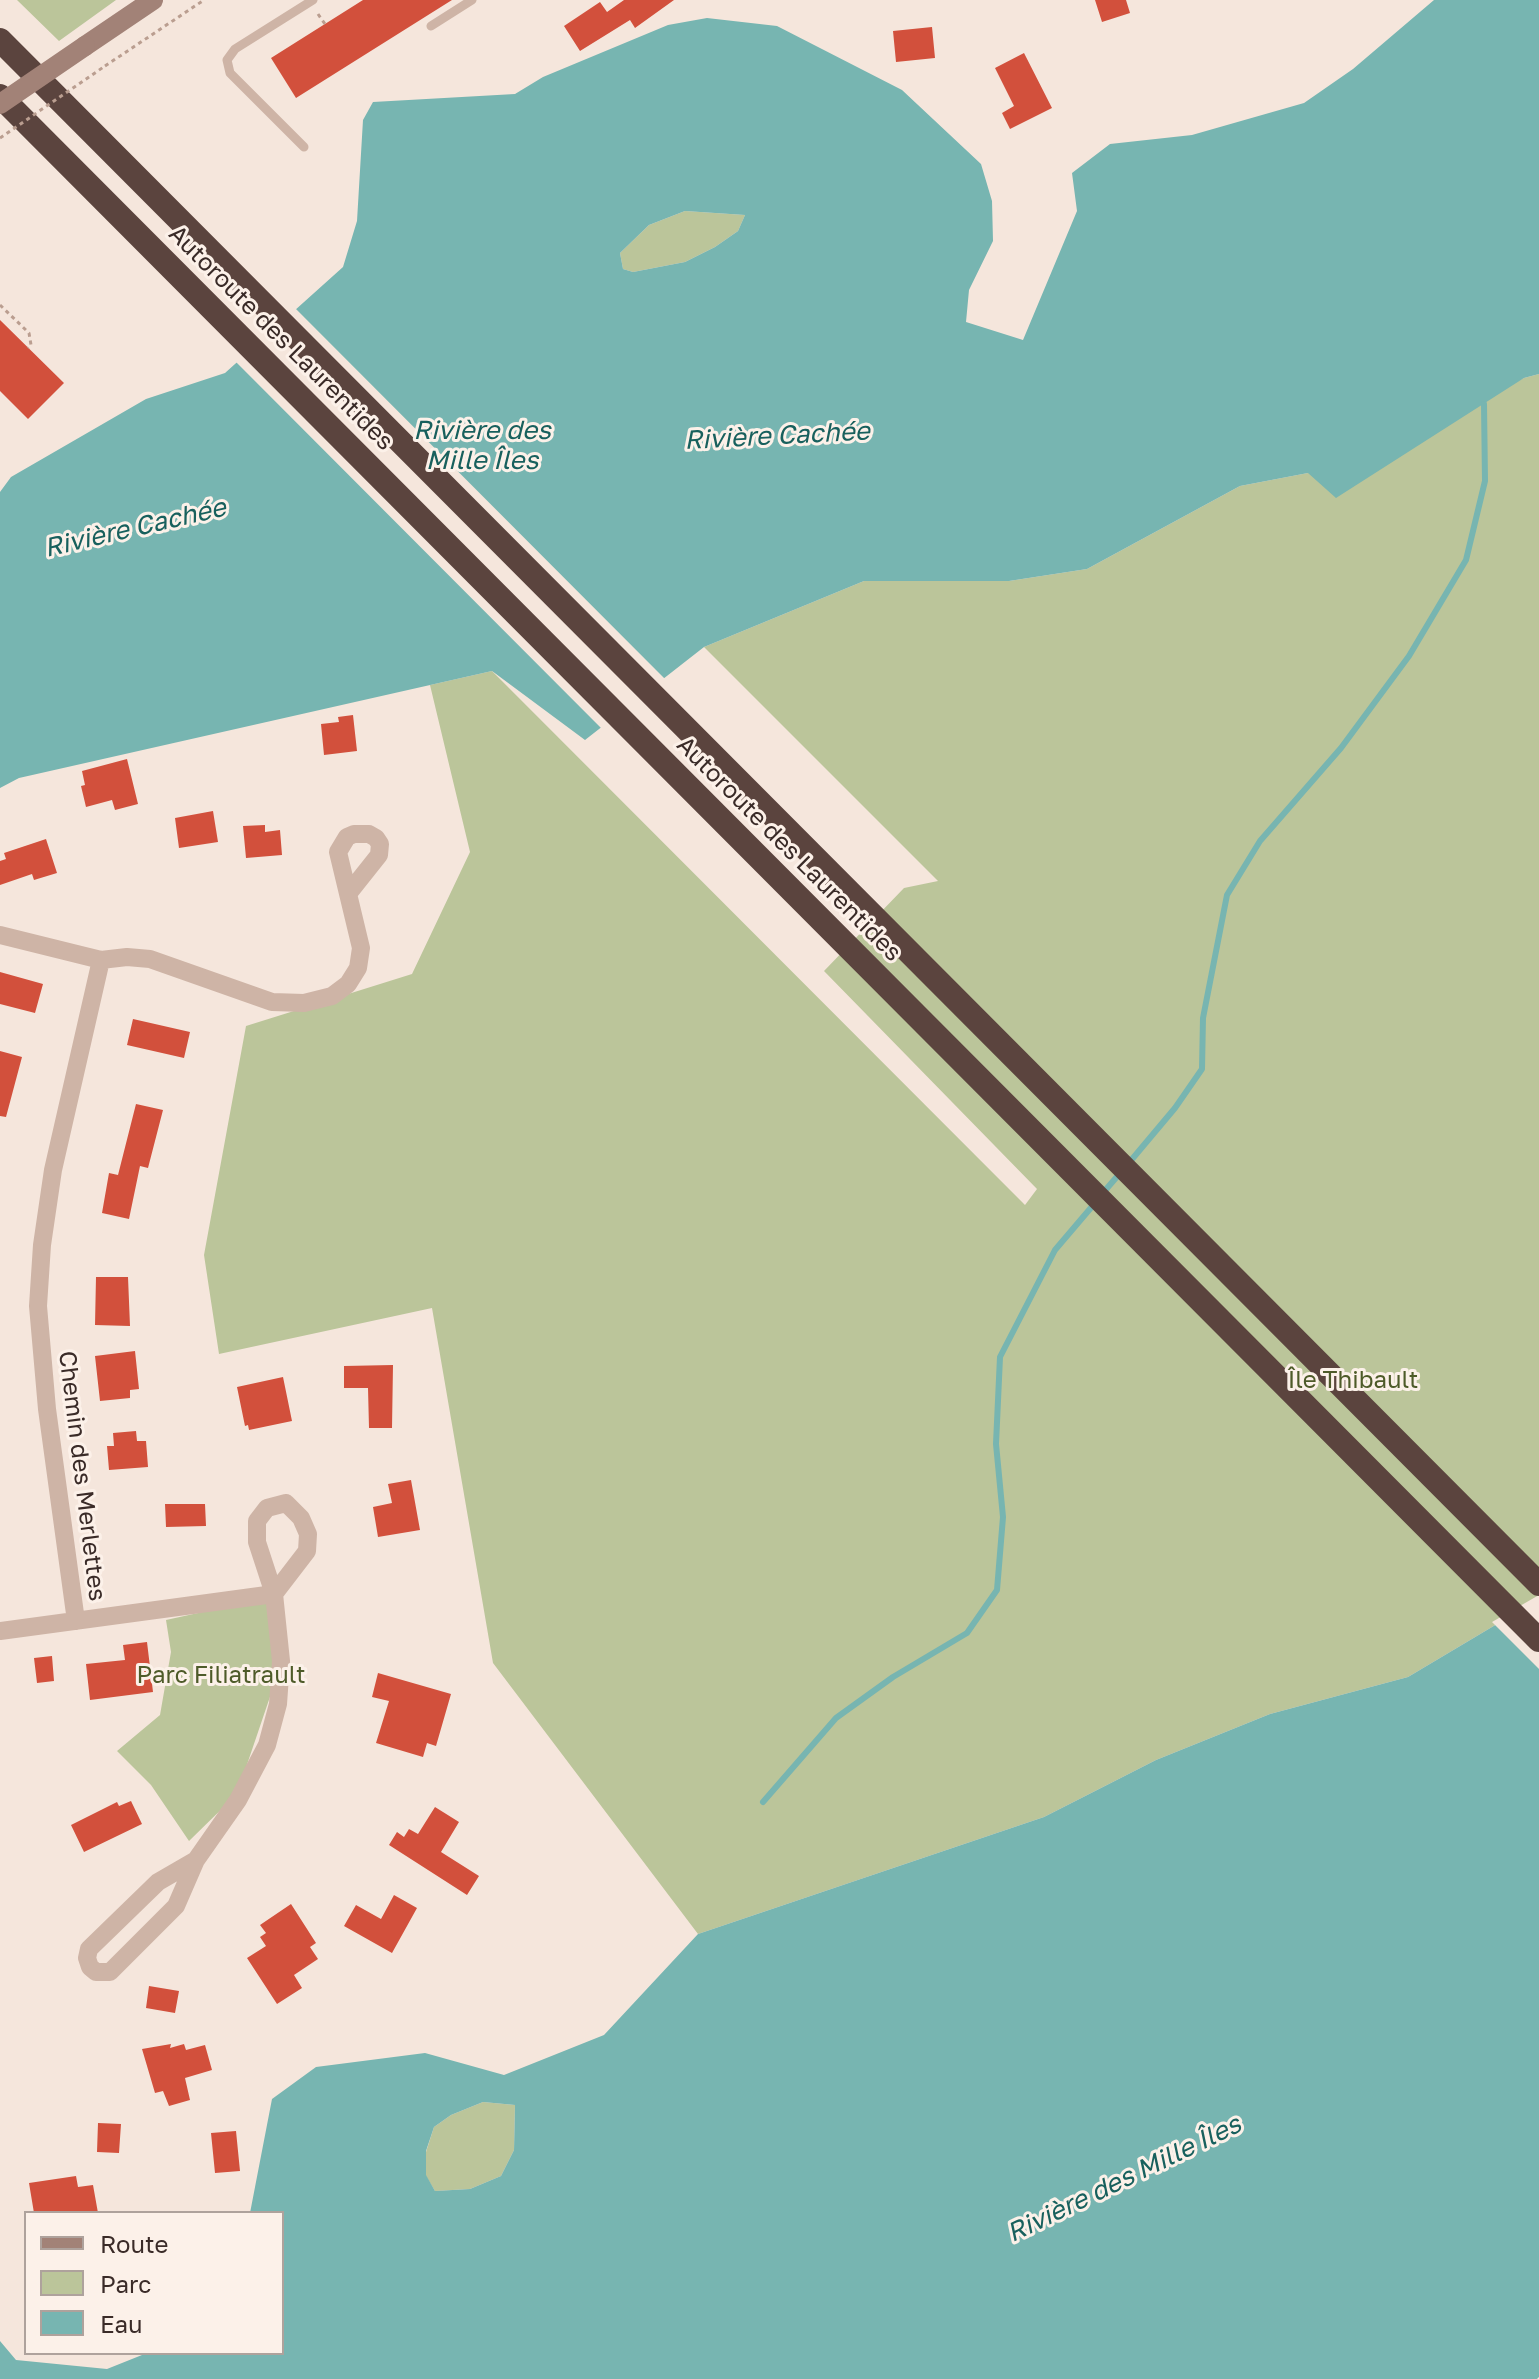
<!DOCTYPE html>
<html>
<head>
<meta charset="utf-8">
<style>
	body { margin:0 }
	#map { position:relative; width:1539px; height:2379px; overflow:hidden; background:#f5e6dc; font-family:"Golos Text",sans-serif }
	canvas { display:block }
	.legend { position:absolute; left:24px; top:2211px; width:260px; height:144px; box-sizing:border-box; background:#fcf1e9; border:2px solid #aea29c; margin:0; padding:10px 14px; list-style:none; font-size:24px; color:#3a2b28 }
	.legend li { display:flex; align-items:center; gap:16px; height:40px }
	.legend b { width:40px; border:2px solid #aea29c }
</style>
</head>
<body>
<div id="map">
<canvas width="1539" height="2379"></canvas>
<ul class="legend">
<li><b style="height:10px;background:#a28277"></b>Route</li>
<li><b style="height:22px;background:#bbc59a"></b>Parc</li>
<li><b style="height:22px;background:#77b5b1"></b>Eau</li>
</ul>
</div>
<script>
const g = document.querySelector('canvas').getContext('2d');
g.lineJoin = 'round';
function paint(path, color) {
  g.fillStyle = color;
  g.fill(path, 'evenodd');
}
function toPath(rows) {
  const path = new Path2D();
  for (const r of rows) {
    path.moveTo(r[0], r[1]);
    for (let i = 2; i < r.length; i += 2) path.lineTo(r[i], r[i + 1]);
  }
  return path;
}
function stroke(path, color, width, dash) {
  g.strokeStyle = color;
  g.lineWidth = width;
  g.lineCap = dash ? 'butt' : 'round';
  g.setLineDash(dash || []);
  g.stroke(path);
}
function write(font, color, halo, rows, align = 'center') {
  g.font = font + ' "Golos Text",sans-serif';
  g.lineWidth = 6;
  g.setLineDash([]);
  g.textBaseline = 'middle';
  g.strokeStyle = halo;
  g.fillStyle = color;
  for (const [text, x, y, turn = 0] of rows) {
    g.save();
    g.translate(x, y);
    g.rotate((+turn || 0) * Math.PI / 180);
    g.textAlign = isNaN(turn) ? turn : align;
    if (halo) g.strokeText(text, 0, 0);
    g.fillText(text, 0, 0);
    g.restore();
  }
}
paint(toPath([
	[17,0,116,0,59,41],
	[685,211,745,215,738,231,715,247,685,262,633,272,623,269,620,253,649,225],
	[1539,374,1539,1599,1408,1677,1270,1714,1156,1760,1044,1817,698,1934,493,1663,432,1308,219,1354,204,1255,246,1026,412,974,470,852,430,685,492,671,1025,1205,1037,1189,824,971,904,888,938,881,704,647,864,581,1009,581,1087,569,1240,486,1308,473,1524,378],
	[271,1597,275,1682,237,1794,189,1841,151,1785,117,1751,160,1715,171,1652,166,1620],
	[483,2102,515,2105,514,2150,501,2176,470,2189,435,2191,426,2176,426,2152,434,2127,451,2115]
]), '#bbc59a');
paint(toPath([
	[1434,0,1539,0,1539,374,1524,378,1336,498,1308,473,1240,486,1087,569,1009,581,864,581,704,647,585,740,492,671,19,778,0,788,0,492,11,477,146,399,225,373,343,267,357,221,363,120,373,102,515,94,543,77,668,25,707,18,777,26,902,90,981,164,992,201,993,241,969,290,966,322,1023,340,1077,211,1072,173,1110,144,1192,135,1304,103,1353,69],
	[685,211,745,215,738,231,715,247,685,262,633,272,623,269,620,253,649,225],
	[1539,1599,1539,2377,1537,2379,0,2379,0,2341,16,2360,107,2369,147,2353,282,2353,282,2213,250,2213,272,2099,316,2067,425,2053,504,2075,604,2035,698,1934,1044,1817,1156,1760,1270,1714,1408,1677],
	[483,2102,515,2105,514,2150,501,2176,470,2189,435,2191,426,2175,426,2151,434,2127,451,2115]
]), '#77b5b1');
paint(toPath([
	[293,306,667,681,603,730,234,360],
	[1539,1595,1539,1669,1492,1622]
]), '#f5e6dc');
stroke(toPath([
	[1128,1164,1175,1108,1202,1069,1203,1018,1227,895,1260,841,1341,748,1409,656,1466,560,1485,481,1484,404],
	[1102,1194,1121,1172],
	[763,1802,836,1718,893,1677,967,1633,997,1590,1003,1517,996,1444,1000,1357,1055,1250,1095,1203]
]), '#77b5b1', 6);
paint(toPath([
	[363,0,452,0,296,98,271,58],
	[624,0,674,0,635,28,630,20,580,51,564,26,600,2,607,12],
	[1095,0,1126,0,1130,13,1102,22],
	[932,27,935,58,896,62,893,31],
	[1024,53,1052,108,1010,129,1002,113,1014,106,995,68],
	[0,320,64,383,28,419,0,391],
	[353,715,357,751,324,755,321,724,339,722,338,717],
	[127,759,138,804,115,810,112,800,86,807,81,786,85,785,82,771],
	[213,811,218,842,179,848,175,818],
	[265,825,265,832,280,830,282,855,246,858,243,826],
	[46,839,57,873,34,880,32,874,0,885,0,861,6,859,4,853],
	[0,972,43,984,35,1013,0,1004],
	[133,1019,190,1032,184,1058,127,1045],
	[0,1051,22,1057,6,1117,0,1116],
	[136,1104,163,1110,148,1168,140,1166,129,1219,102,1213,109,1173,118,1175],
	[96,1277,128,1277,130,1326,95,1325],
	[135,1351,139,1389,130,1390,130,1398,100,1401,95,1356],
	[393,1365,392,1428,369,1428,368,1388,344,1388,344,1366],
	[283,1377,292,1421,249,1430,248,1425,245,1426,237,1387],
	[136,1431,137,1441,146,1441,148,1467,109,1470,107,1446,114,1446,113,1433],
	[411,1480,420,1530,378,1537,373,1507,392,1503,388,1484],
	[165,1504,205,1504,206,1526,166,1527],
	[147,1642,153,1692,90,1700,86,1664,125,1660,123,1645],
	[52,1656,54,1681,37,1683,34,1658],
	[378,1673,451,1694,436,1746,427,1743,423,1757,376,1743,389,1701,372,1697],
	[131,1801,142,1824,84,1852,71,1825,117,1802,119,1806],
	[435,1807,459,1822,441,1852,479,1876,467,1895,389,1845,397,1832,404,1837,409,1829,418,1834],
	[394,1895,417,1908,392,1953,344,1926,356,1905,381,1919],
	[291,1904,316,1943,310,1947,318,1959,294,1975,302,1988,277,2004,247,1958,266,1946,260,1937,266,1933,260,1925],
	[149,1986,179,1991,175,2013,146,2008],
	[171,2044,170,2048,184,2044,186,2050,205,2045,212,2070,185,2078,190,2100,169,2106,163,2091,155,2093,142,2049],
	[98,2123,121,2124,119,2153,97,2152],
	[236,2131,240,2171,215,2173,211,2133],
	[76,2176,78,2187,93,2185,98,2213,34,2213,29,2183]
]), '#d2503c');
stroke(toPath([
	[318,14,325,24],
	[105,66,204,0],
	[0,305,29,333,31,345,28,348]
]), '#ba9e90', 3, [4, 4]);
stroke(toPath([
	[431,26,472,0],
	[304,147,230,73,227,60,235,49,313,0]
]), '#ceb4a6', 9);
stroke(toPath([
	[0,935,101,960,127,957,150,959,272,1002,304,1003,332,996,348,984,358,968,361,948,338,852,347,837,354,834,369,834,376,838,380,844,379,855,348,894],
	[286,1503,301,1518,308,1534,307,1551,274,1594,257,1542,257,1521,267,1508,286,1503],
	[76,1621,47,1409,38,1306,42,1245,53,1170,101,960],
	[0,1631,274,1594,281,1661,278,1704,267,1745,238,1800,196,1860,176,1906,110,1972,96,1972,90,1967,87,1958,89,1949,158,1882,196,1860]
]), '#ceb4a6', 18);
stroke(toPath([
	[85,46,153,0]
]), '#a28277', 20);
stroke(toPath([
	[0,40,1539,1584],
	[0,96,1539,1640]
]), '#5b443e', 24);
stroke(toPath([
	[0,138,105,66]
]), '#ba9e90', 3, [4, 4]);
stroke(toPath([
	[0,104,85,46]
]), '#a28277', 20);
write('24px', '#3a2b28', '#fcf1e9', [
	["Autoroute des Laurentides",281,338,45],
	["Autoroute des Laurentides",789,849,45],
	["Chemin des Merlettes",82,1476,83]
]);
write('24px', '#4e5b29', '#fcf1e9', [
	["Île Thibault",1353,1380],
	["Parc Filiatrault",221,1675]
]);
write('italic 26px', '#18605d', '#fcf1e9', [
	["Rivière des",482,431],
	["Mille Îles",482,461],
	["Rivière Cachée",777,436,-3],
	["Rivière Cachée",135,528,-13],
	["Rivière des Mille Îles",1124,2179,-26]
]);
</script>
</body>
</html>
